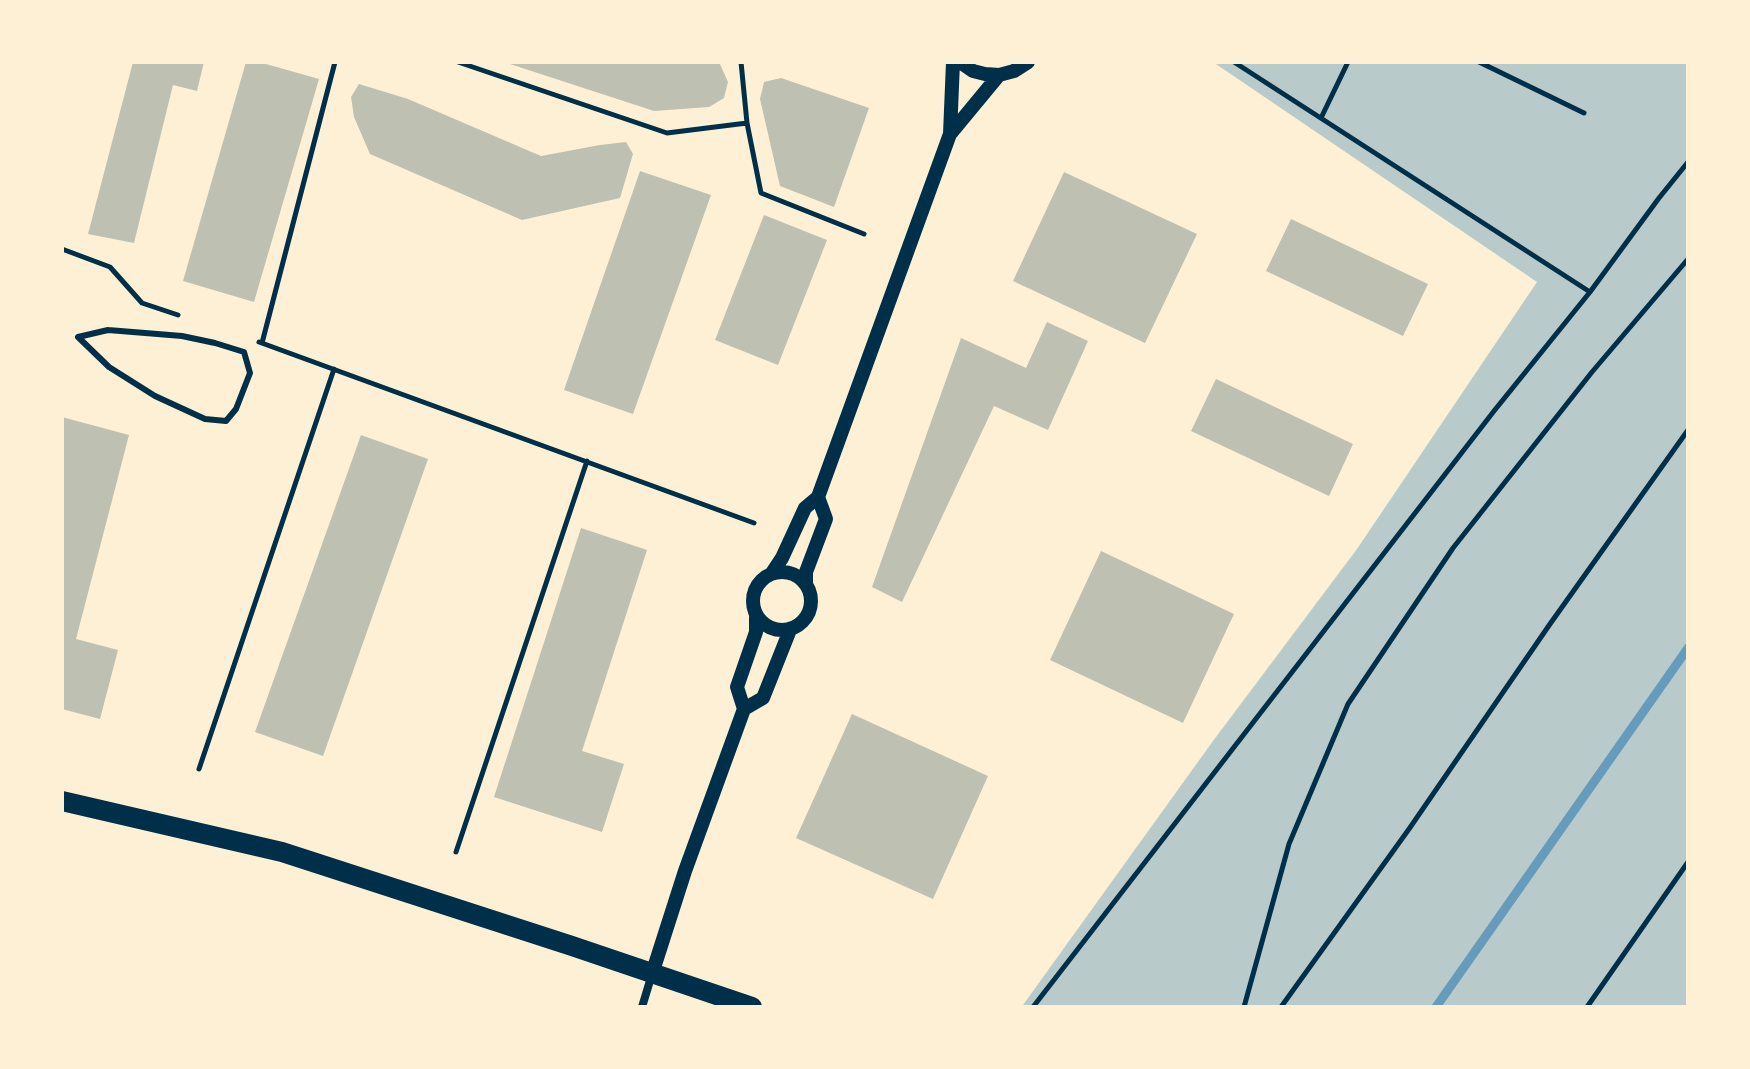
<!DOCTYPE html>
<html>
<head>
<meta charset="utf-8">
<style>
	body { margin:0 }
	#map { position:relative; width:1750px; height:1069px; overflow:hidden; background:#fdf0d5; font-family:"Source Serif 4",serif }
	canvas { display:block }
	.frame { position:absolute; inset:0; border:64px solid #fdf0d5; pointer-events:none }
</style>
</head>
<body>
<div id="map">
<canvas width="1750" height="1069"></canvas>
<div class="frame"></div>
</div>
<script>
const g = document.querySelector('canvas').getContext('2d');
g.lineJoin = 'round';
function paint(path, color) {
  g.fillStyle = color;
  g.fill(path, 'evenodd');
}
function toPath(rows) {
  const path = new Path2D();
  for (const r of rows) {
    if (r.length === 3) {
      path.moveTo(r[0] + r[2], r[1]);
      path.arc(r[0], r[1], r[2], 0, 2 * Math.PI);
      continue;
    }
    path.moveTo(r[0], r[1]);
    for (let i = 2; i < r.length; i += 2) path.lineTo(r[i], r[i + 1]);
  }
  return path;
}
function stroke(path, color, width, dash) {
  g.strokeStyle = color;
  g.lineWidth = width;
  g.lineCap = dash ? 'butt' : 'round';
  g.setLineDash(dash || []);
  g.stroke(path);
}
paint(toPath([
	[1213,62,1688,62,1688,1007,1026,1007,1023,1005,1213,741,1357,549,1537,282]
]), '#b9caca');
stroke(toPath([
	[1436,1007,1688,648]
]), '#669bbc', 9);
paint(toPath([
	[133,62,204,62,197,91,173,85,134,243,88,234],
	[246,62,259,62,319,79,254,302,183,281],
	[719,62,728,82,724,98,709,107,654,111,507,63],
	[781,78,869,108,834,207,780,186,760,99,764,82],
	[359,84,408,99,541,156,600,145,626,142,633,154,620,198,522,220,370,154,354,117,351,97],
	[640,171,711,195,633,414,564,390],
	[1064,172,1197,234,1145,343,1013,281],
	[764,215,827,240,778,365,715,340],
	[1291,219,1428,284,1403,336,1266,271],
	[1047,322,1088,341,1048,430,994,406,902,602,872,587,961,338,1026,368],
	[1216,379,1353,444,1329,496,1191,431],
	[62,417,129,435,76,639,118,650,100,719,62,709],
	[361,435,428,459,323,756,255,732],
	[581,528,647,550,582,751,624,764,602,832,494,797],
	[1101,551,1234,614,1183,723,1050,660],
	[852,714,988,776,933,899,796,838]
]), '#bec0b2');
stroke(toPath([
	[458,62,667,133,747,123,761,193,864,234],
	[741,62,747,123],
	[1234,62,1590,292],
	[1479,62,1584,113],
	[1321,118,1348,62],
	[62,249,110,267,142,303,178,315],
	[259,342,754,523],
	[262,343,335,62],
	[199,769,334,369],
	[456,852,587,461],
	[1033,1007,1494,411,1590,292,1659,198,1688,162],
	[1244,1007,1289,844,1348,704,1453,548,1592,372,1688,259],
	[1281,1007,1409,829,1550,624,1688,430],
	[1587,1007,1688,862]
]), '#003049', 5);
stroke(toPath([
	[108,330,182,336,215,343,244,352,250,373,236,409,226,421,205,419,155,396,109,367,78,337,108,330]
]), '#003049', 6);
stroke(toPath([
	[642,1007,652,974]
]), '#003049', 8);
stroke(toPath([
	[960,62,973,71,985,74,999,75,1014,71,1028,62],
	[951,133,999,75],
	[782,601,29],
	[772,573,782,558,805,508,818,497,950,134,953,62],
	[806,584,806,572,826,519,818,497],
	[744,709,763,698,790,630],
	[652,974,685,871,744,709,737,687,756,632,756,617]
]), '#003049', 14);
stroke(toPath([
	[62,801,282,852,572,946,752,1007]
]), '#003049', 20);
</script>
</body>
</html>
